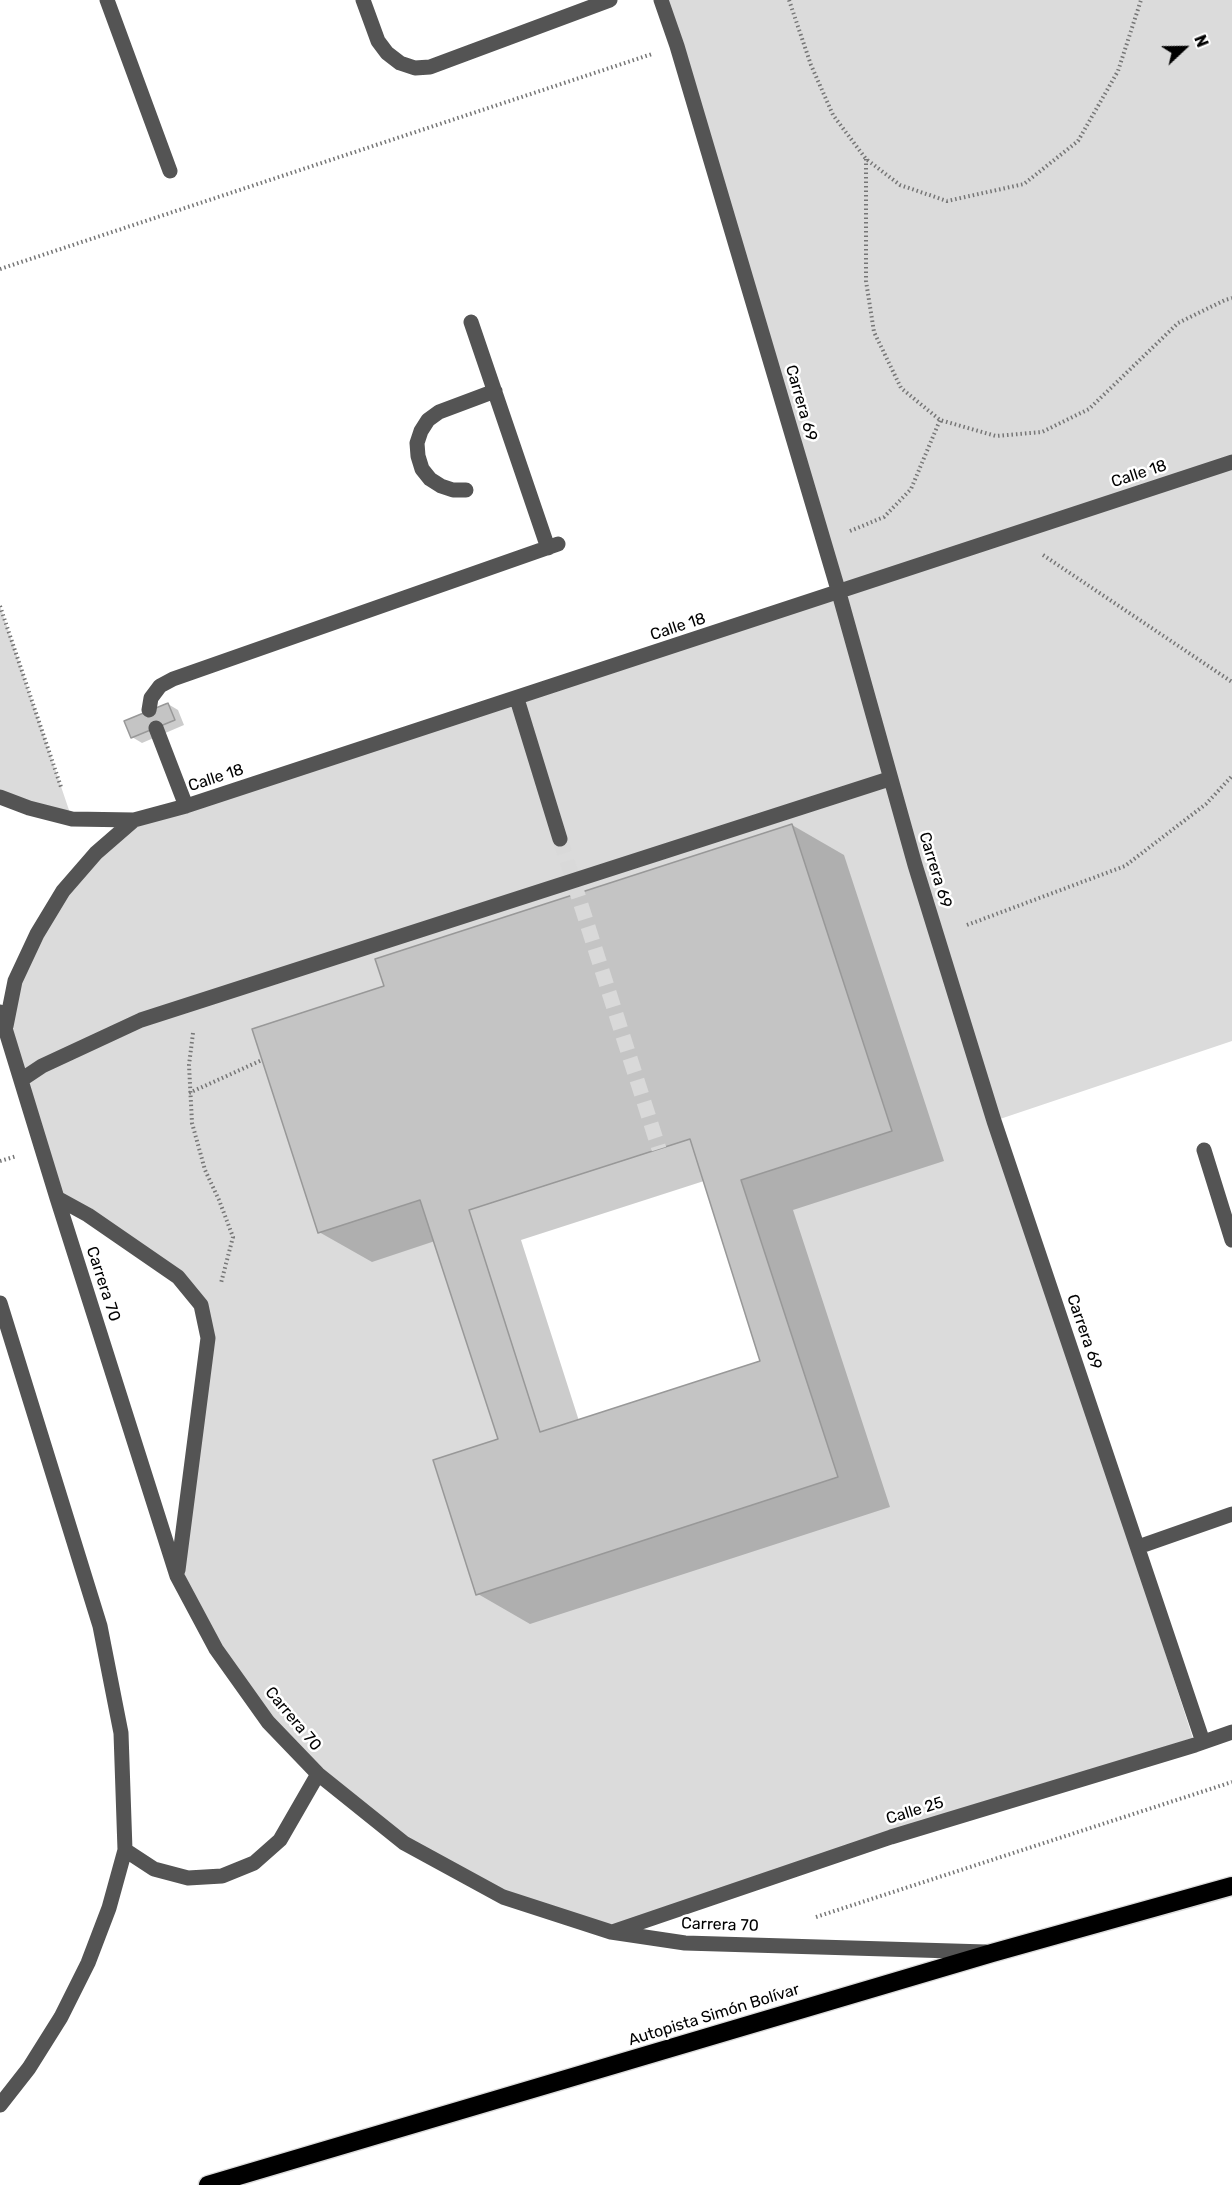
<!DOCTYPE html>
<html>
<head>
<meta charset="utf-8">
<style>
	body { margin:0 }
	#map { position:relative; width:1232px; height:2185px; overflow:hidden; background:#fff; font-family:Rubik,sans-serif }
	canvas { display:block }
	.north { position:absolute; left:1154px; top:18px; width:60px; height:60px; -webkit-text-stroke:4px #fff; paint-order:stroke; rotate:68deg; font-size:16px; font-weight:700; line-height:24px; text-align:center; color:#000 }
	.north::after { content:''; display:block; margin:auto; width:21px; height:27px; background:#000; clip-path:polygon(50% 0,100% 100%,50% 72%,0 100%) }
</style>
</head>
<body>
<div id="map">
<canvas width="1232" height="2185"></canvas>
<div class="north">N</div>
</div>
<script>
const g = document.querySelector('canvas').getContext('2d');
g.lineJoin = 'round';
function paint(path, color) {
  g.fillStyle = color;
  g.fill(path, 'evenodd');
}
function toPath(rows) {
  const path = new Path2D();
  for (const r of rows) {
    path.moveTo(r[0], r[1]);
    for (let i = 2; i < r.length; i += 2) path.lineTo(r[i], r[i + 1]);
  }
  return path;
}
function stroke(path, color, width, dash) {
  g.strokeStyle = color;
  g.lineWidth = width;
  g.lineCap = dash ? 'butt' : 'round';
  g.setLineDash(dash || []);
  g.stroke(path);
}
function write(font, color, halo, rows, align = 'center') {
  g.font = font + ' Rubik,sans-serif';
  g.lineWidth = 5;
  g.setLineDash([]);
  g.textBaseline = 'middle';
  g.strokeStyle = halo;
  g.fillStyle = color;
  for (const [text, x, y, turn = 0] of rows) {
    g.save();
    g.translate(x, y);
    g.rotate((+turn || 0) * Math.PI / 180);
    g.textAlign = isNaN(turn) ? turn : align;
    if (halo) g.strokeText(text, 0, 0);
    g.fillText(text, 0, 0);
    g.restore();
  }
}
paint(toPath([
	[661,0,1232,0,1232,1041,994,1121,1195,1745,611,1932,503,1897,404,1843,268,1722,177,1576,208,1338,201,1306,178,1277,57,1198,5,1029,15,981,63,891,134,820,838,593],
	[792,824,892,1130,741,1180,838,1477,476,1594,433,1461,498,1439,420,1200,318,1232,252,1029,384,986,375,959],
	[0,606,72,819,0,797]
]), '#dbdbdb');
paint(toPath([
	[168,704,178,710,184,725,142,743,132,737],
	[792,825,844,855,944,1161,793,1210,890,1507,530,1624,478,1594,500,1440,435,1241,372,1262,319,1232,386,987],
	[704,1181,762,1362,579,1421,521,1240]
]), '#0003');
const building = toPath([
	[168,703,175,720,131,738,124,721,168,703],
	[792,824,892,1131,741,1180,838,1477,476,1595,433,1460,498,1439,420,1200,318,1233,252,1029,384,986,375,959,792,824],
	[690,1139,760,1361,540,1432,469,1210,690,1139]
]);
paint(building, '#c4c4c4');
stroke(building, '#989898', 1.5);
stroke(toPath([
	[560,839,659,1149]
]), '#d9d9d9', 15, [15, 8]);
const highway = toPath([
	[208,2185,992,1953,1232,1886]
]);
stroke(highway, '#dbdbdb', 21);
stroke(toPath([
	[789,0,811,65,833,115,866,159,900,185,947,201,1024,184,1078,141,1118,71,1141,0],
	[866,159,866,281,874,332,901,388,940,420,996,436,1042,432,1089,409,1178,323,1225,300,1232,298],
	[0,269,652,54],
	[850,531,884,517,911,489,940,420],
	[1043,555,1232,682],
	[0,606,61,787],
	[967,925,1125,866,1206,804,1232,776],
	[193,1033,189,1065,192,1123,205,1170,219,1200,233,1237,221,1283],
	[189,1093,262,1060],
	[0,1161,17,1156],
	[816,1917,1232,1782]
]), '#767676', 4, [1.5, 3]);
stroke(toPath([
	[107,0,170,171],
	[363,0,378,41,387,53,400,63,415,68,430,67,610,0],
	[661,0,677,46,839,593,915,865,994,1121,1203,1742],
	[471,322,548,548],
	[466,490,453,490,441,486,430,479,422,469,418,456,417,443,421,431,428,420,439,412,495,391],
	[517,699,560,839],
	[149,710,151,698,160,686,173,679,558,544],
	[156,728,186,806],
	[0,797,29,808,72,819,134,820,186,806,1232,462],
	[0,1012,57,1198,177,1576,216,1649,268,1722,318,1774,404,1843,503,1897,611,1932,685,1943,986,1952],
	[6,1026,15,981,37,934,63,891,96,853,134,820],
	[21,1080,42,1066,141,1020,889,779],
	[1204,1150,1232,1240],
	[57,1198,88,1215,178,1277,201,1305,208,1338,178,1570],
	[0,1303,100,1626,121,1733,125,1850,109,1908,88,1963,61,2017,29,2068,0,2105],
	[1138,1547,1232,1514],
	[125,1850,154,1869,188,1878,222,1876,254,1863,280,1840,318,1774],
	[615,1931,891,1837,1195,1745,1232,1732]
]), '#545454', 15);
stroke(highway, '#000', 18);
write('16px', '#000', '#fff', [
	["Carrera 69",801,403,74],
	["Calle 18",1139,474,-18],
	["Calle 18",678,627,-18],
	["Calle 18",216,778,-18],
	["Carrera 69",935,870,73],
	["Carrera 70",103,1284,72],
	["Carrera 69",1084,1332,71],
	["Carrera 70",293,1719,50],
	["Calle 25",915,1811,-17],
	["Carrera 70",720,1925,2],
	["Autopista Simón Bolívar",714,2015,-17]
]);
</script>
</body>
</html>
